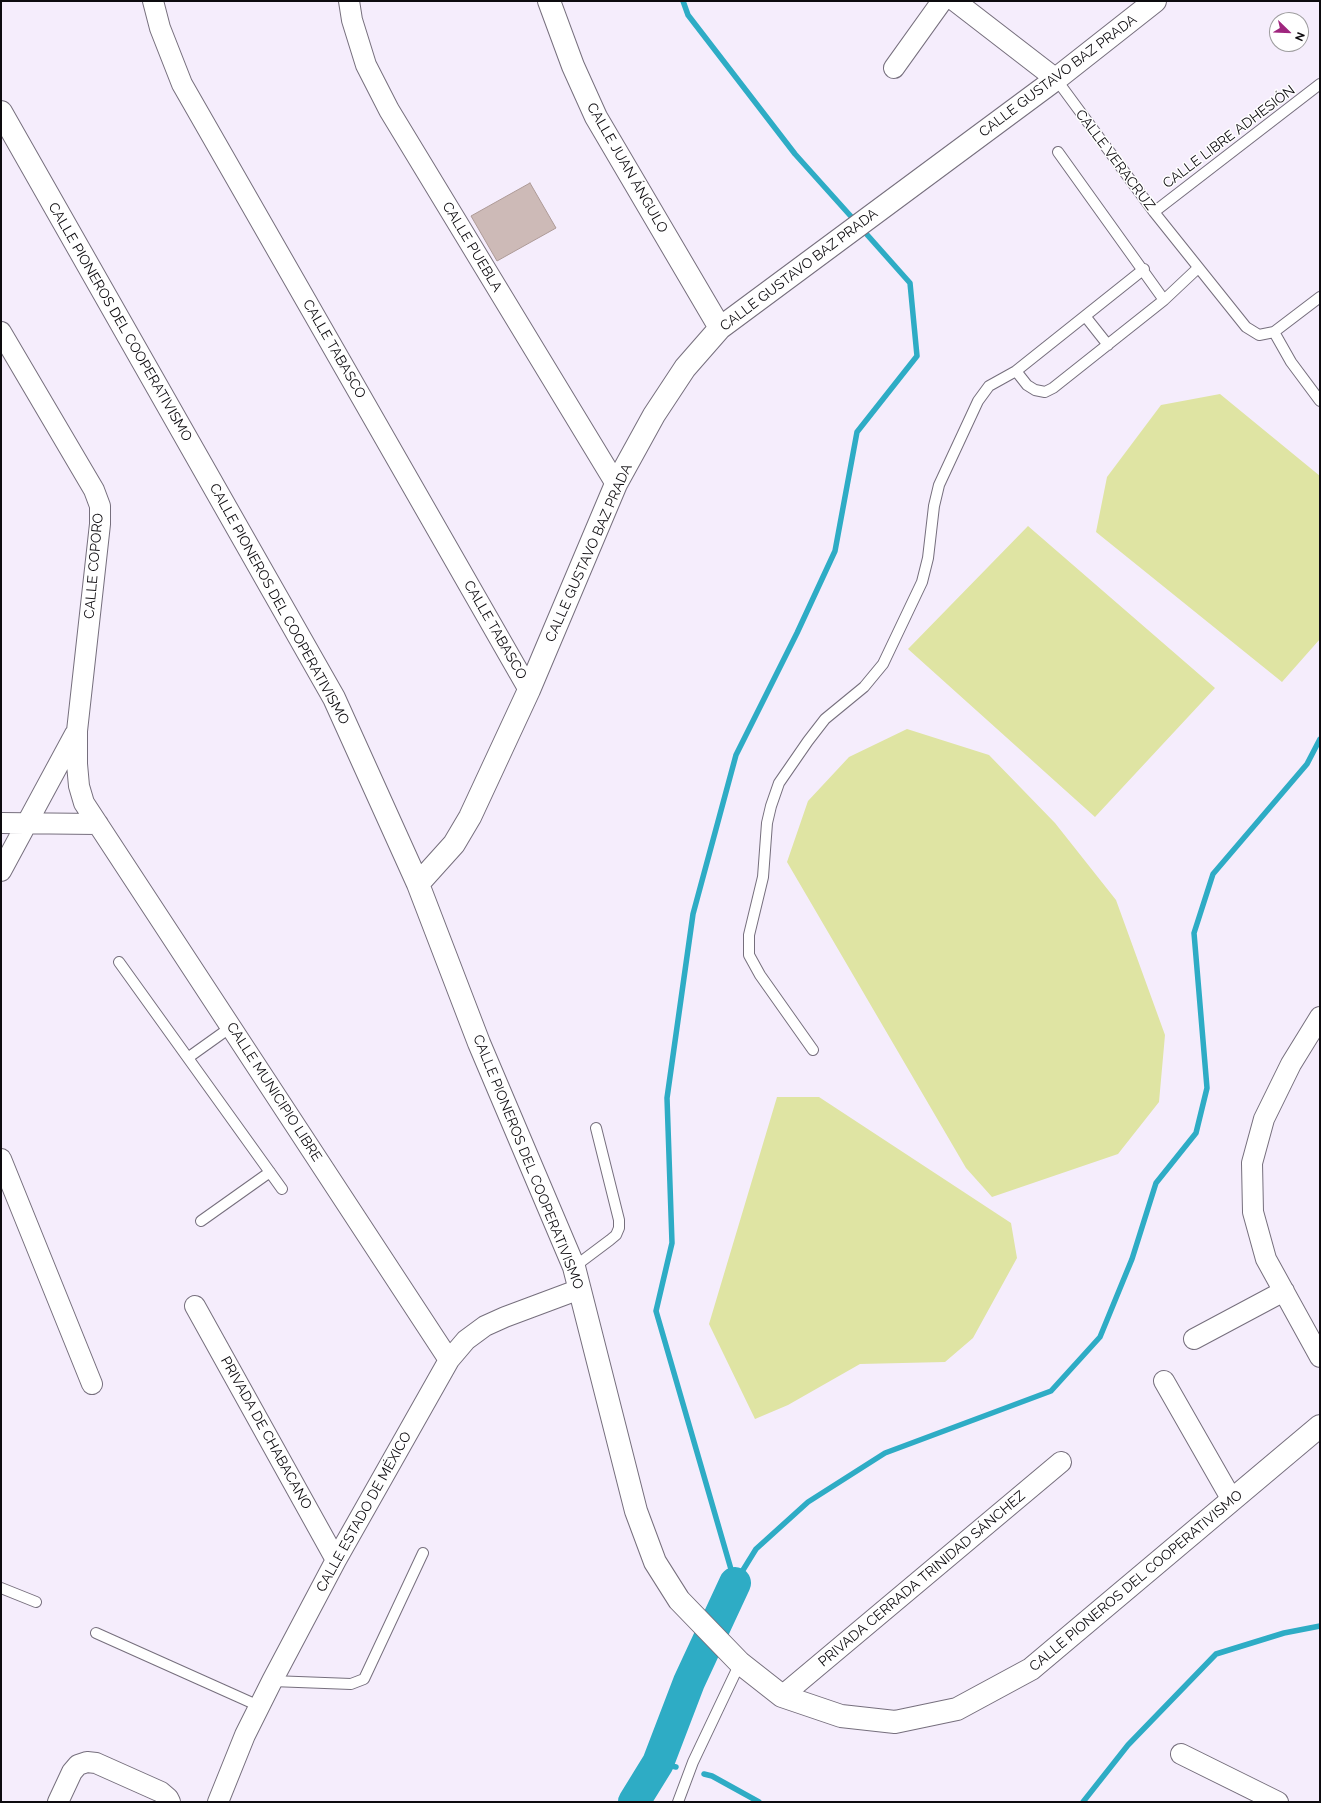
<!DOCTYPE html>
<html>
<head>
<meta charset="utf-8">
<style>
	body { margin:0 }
	#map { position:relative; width:1321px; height:1803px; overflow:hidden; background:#f5edfc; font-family:Raleway,sans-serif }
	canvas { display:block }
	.frame { position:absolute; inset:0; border:2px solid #0d0b0f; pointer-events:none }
	.north { position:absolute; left:1269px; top:12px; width:40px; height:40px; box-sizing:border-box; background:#fff; border:1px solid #9e9d9f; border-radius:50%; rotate:113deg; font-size:11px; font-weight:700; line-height:16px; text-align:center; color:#0d0b0f }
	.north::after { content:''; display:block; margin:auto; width:14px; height:18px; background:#9f267e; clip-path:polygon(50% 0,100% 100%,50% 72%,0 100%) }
</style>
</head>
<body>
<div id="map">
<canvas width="1321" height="1803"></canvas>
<div class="frame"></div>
<div class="north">N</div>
</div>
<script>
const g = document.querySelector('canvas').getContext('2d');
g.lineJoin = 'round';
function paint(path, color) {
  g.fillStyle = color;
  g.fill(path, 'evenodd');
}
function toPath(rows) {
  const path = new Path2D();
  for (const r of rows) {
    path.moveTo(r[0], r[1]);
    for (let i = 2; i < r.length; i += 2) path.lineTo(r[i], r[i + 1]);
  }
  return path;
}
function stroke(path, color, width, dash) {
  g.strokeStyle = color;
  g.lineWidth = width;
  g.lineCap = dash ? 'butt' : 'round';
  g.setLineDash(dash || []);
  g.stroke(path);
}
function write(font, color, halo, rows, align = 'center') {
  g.font = font + ' Raleway,sans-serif';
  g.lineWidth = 3;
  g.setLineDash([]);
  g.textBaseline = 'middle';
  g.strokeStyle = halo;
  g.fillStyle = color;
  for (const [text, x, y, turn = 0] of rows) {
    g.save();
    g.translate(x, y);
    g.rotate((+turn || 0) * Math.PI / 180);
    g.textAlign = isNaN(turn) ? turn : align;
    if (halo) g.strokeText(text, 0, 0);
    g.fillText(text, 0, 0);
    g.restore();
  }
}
paint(toPath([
	[1220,394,1320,476,1320,639,1282,682,1096,532,1107,477,1161,405],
	[1028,526,1215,688,1095,817,908,649],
	[907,729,989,755,1055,823,1116,900,1165,1035,1159,1102,1118,1154,992,1197,966,1168,787,862,808,801,849,757],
	[777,1097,819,1097,1011,1223,1017,1258,973,1338,945,1362,860,1364,788,1405,755,1419,709,1324]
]), '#dfe4a3');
stroke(toPath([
	[683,1,688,15,795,154,856,222],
	[735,1583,656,1311,672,1243,667,1098,693,914,736,755,797,633,835,551,857,432,917,356,910,283,862,229],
	[735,1583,756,1549,808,1502,885,1453,1051,1391,1100,1337,1132,1259,1156,1183,1196,1133,1207,1088,1194,933,1213,874,1307,764,1320,739],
	[658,1763,676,1767],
	[704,1774,712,1776,759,1802],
	[1083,1802,1128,1745,1216,1654,1284,1633,1320,1626]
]), '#2eacc5', 5.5);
stroke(toPath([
	[634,1802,658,1763,689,1682,735,1583]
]), '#2eacc5', 32);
const building = toPath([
	[530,183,556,228,497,261,471,216,530,183]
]);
paint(building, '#cdbab7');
stroke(building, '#ad9a97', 1);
const lane = toPath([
	[1056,79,1154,212,1246,327,1259,335,1274,332,1320,297],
	[1058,152,1164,300],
	[1154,212,1320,84],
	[1144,269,1016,371,1027,385,1035,390,1045,392,1053,388,1164,300,1198,268],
	[1085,316,1108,345],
	[1274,332,1291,362,1320,401],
	[119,962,282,1189],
	[813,1050,760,975,749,955,749,935,763,877,767,823,771,806,779,783,808,741,825,719,864,687,883,664,922,582,928,558,934,506,939,485,978,401,989,386,1016,371],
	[189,1057,231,1027],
	[201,1221,270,1172],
	[574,1267,610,1240,616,1235,619,1228,619,1220,596,1128],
	[1,1588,36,1602],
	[96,1633,259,1706],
	[272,1681,351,1684,364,1679,423,1553],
	[678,1802,693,1762,740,1663]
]);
const street = toPath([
	[153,1,160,28,182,84,529,690],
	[349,1,352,20,366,65,389,110,616,484],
	[955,1,1056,79],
	[894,68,942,1],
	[1,332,94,490,100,506,100,524,77,731,77,764,79,786,84,803,449,1360],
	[1,823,98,824],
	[1,871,75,734],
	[1320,1017,1291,1064,1264,1119,1252,1163,1253,1212,1266,1259,1320,1357],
	[1,1159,92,1384],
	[195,1306,336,1560],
	[1194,1339,1284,1291],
	[1164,1381,1232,1500],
	[782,1696,1061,1462],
	[1181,1754,1278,1802],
	[58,1802,72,1772,78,1765,87,1762,96,1763,161,1792,168,1798,170,1802],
	[218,1802,245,1735,272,1681,336,1560,449,1360,466,1340,485,1326,505,1317,580,1289]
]);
const secondary = toPath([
	[549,1,573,66,596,117,720,328],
	[1,112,334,698,418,884,479,1043,574,1267,636,1511,655,1562,679,1600,740,1663,782,1696,841,1716,895,1722,957,1709,1031,1669,1320,1426],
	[418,884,454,844,470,817,529,690,616,484,654,415,685,368,720,328,1056,79,1155,1]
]);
stroke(lane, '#766f7d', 12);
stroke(street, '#766f7d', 22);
stroke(secondary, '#766f7d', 24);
stroke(lane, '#fff', 10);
stroke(street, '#fff', 20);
stroke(secondary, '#fff', 22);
write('14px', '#0d0b0f', '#fff', [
	["CALLE GUSTAVO BAZ PRADA",1058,76,-37],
	["CALLE LIBRE ADHESIÓN",1229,137,-37],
	["CALLE VERACRUZ",1115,160,53],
	["CALLE JUAN ÁNGULO",627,168,60],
	["CALLE PUEBLA",472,247,59],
	["CALLE GUSTAVO BAZ PRADA",799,270,-37],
	["CALLE PIONEROS DEL COOPERATIVISMO",120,322,60],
	["CALLE TABASCO",334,349,60],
	["CALLE GUSTAVO BAZ PRADA",589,553,-66],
	["CALLE COPORO",94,566,-85],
	["CALLE PIONEROS DEL COOPERATIVISMO",279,604,61],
	["CALLE TABASCO",495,630,60],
	["CALLE MUNICIPIO LIBRE",274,1092,57],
	["CALLE PIONEROS DEL COOPERATIVISMO",528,1162,68],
	["PRIVADA DE CHABACANO",266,1433,61],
	["CALLE ESTADO DE MÉXICO",364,1512,-61],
	["PRIVADA CERRADA TRINIDAD SÁNCHEZ",922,1579,-40],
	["CALLE PIONEROS DEL COOPERATIVISMO",1136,1581,-40]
]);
</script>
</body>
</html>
